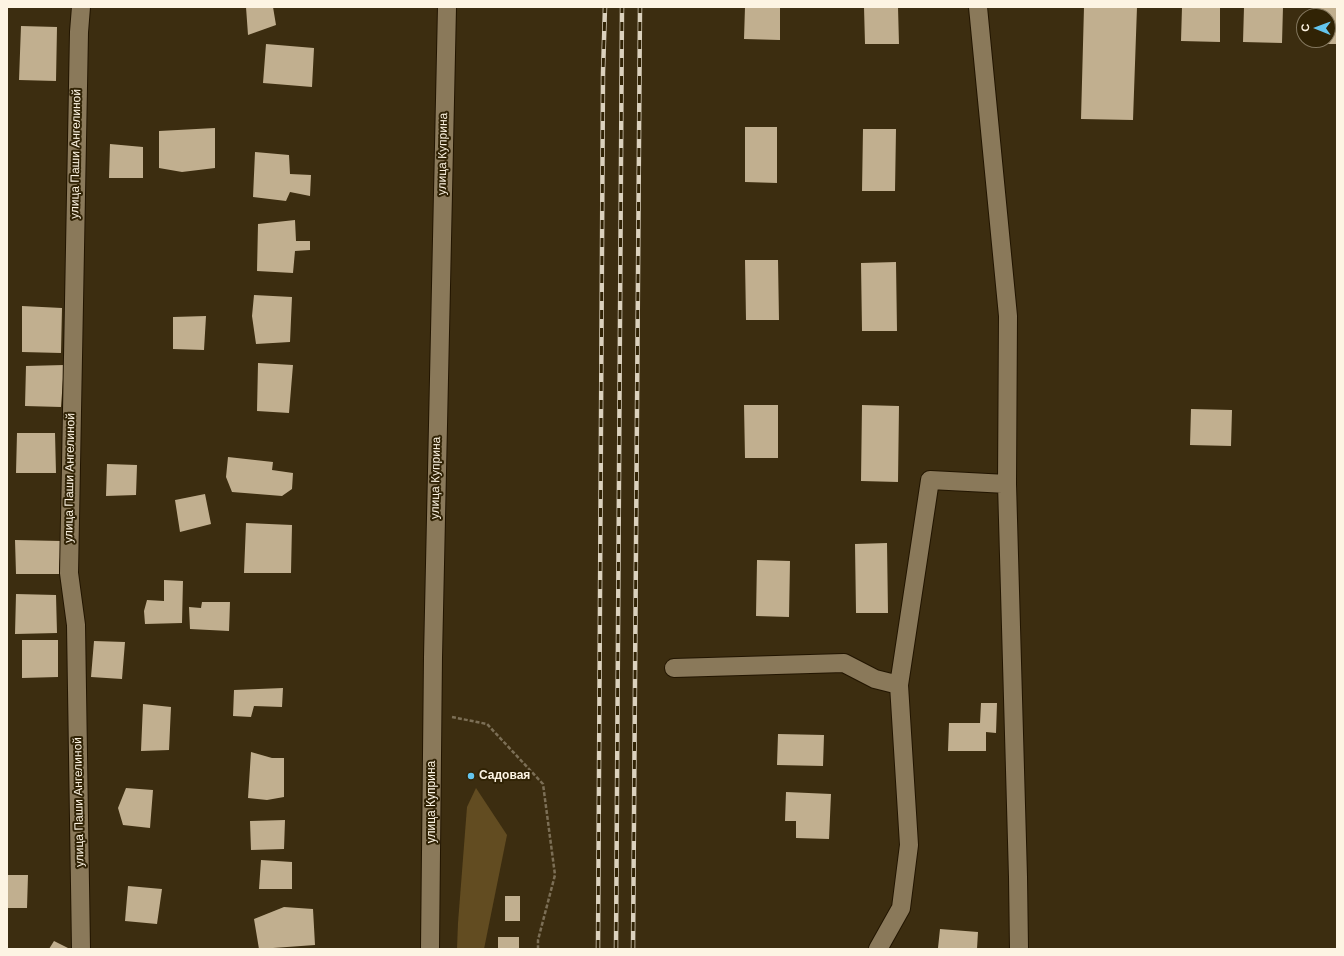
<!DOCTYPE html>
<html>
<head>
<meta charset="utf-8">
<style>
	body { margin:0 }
	#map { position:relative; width:1344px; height:956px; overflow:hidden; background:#3c2d10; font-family:Helvetica,sans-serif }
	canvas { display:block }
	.frame { position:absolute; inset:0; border:8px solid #fdf4e3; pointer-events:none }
	.north { position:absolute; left:1296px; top:8px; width:40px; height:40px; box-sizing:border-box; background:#312305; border:1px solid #83775e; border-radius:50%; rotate:271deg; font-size:11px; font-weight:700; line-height:16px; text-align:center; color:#fdf4e3 }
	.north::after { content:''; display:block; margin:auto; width:14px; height:18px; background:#64c5ee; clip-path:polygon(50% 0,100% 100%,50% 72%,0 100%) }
</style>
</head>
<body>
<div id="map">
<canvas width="1344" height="956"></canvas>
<div class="frame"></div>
<div class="north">С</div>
</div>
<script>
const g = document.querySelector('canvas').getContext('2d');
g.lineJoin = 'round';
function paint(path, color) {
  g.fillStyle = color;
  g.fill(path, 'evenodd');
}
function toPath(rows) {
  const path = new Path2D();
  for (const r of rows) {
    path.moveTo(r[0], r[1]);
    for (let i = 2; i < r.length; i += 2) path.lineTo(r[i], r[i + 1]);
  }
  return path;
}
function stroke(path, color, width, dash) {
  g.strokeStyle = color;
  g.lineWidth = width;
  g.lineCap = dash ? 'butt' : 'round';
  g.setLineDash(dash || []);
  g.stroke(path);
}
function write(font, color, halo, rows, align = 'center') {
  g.font = font + ' Helvetica,sans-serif';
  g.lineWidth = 4;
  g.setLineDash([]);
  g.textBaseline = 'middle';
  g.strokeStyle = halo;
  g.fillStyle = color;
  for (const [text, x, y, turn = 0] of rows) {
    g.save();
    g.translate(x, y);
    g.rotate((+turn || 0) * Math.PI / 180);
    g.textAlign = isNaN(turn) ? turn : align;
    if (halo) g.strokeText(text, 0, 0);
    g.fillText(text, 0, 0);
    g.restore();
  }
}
paint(toPath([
	[476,788,507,835,484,949,457,949,458,923,467,807]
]), '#624c21');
paint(toPath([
	[246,7,273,7,276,25,248,35],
	[745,7,780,7,780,40,744,39],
	[864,7,898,7,899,44,865,44],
	[1084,7,1137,7,1133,120,1081,119],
	[1182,7,1220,7,1220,42,1181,41],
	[1244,7,1283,7,1282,43,1243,42],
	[1313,7,1337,7,1337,44,1312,44,1312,40,1328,40,1328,16,1312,16],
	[21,26,57,27,56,81,19,80],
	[266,44,314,48,312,87,263,83],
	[745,127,777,127,777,183,745,182],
	[215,128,215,168,182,172,159,168,159,131],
	[863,129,896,129,895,191,862,191],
	[110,144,143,147,143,178,109,178],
	[255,152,289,155,290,174,311,175,310,196,290,192,286,201,253,197],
	[295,220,296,241,310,241,310,250,295,251,293,273,257,271,258,224],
	[745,260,778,260,779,320,746,320],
	[896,262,897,331,862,331,861,263],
	[254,295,292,297,290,342,256,344,252,316],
	[22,306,62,308,61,353,22,352],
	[206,316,204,350,173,349,173,317],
	[258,363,293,365,289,413,257,411],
	[64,365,61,407,25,406,26,366],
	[744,405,778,405,778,458,745,458],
	[862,405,899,406,898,482,861,481],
	[1191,409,1232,410,1231,446,1190,445],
	[17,433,55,433,56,473,16,473],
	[228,457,273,462,272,470,293,473,292,489,282,496,232,492,226,477],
	[107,464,137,465,136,495,106,496],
	[205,494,211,524,180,532,175,500],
	[246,523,292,525,291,573,244,573],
	[15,540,61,541,59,574,16,574],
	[887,543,888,613,856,613,855,544],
	[757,560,790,561,789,617,756,616],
	[164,580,183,581,182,623,145,624,144,611,147,600,164,601],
	[16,594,56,595,57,633,15,634],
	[202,602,230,602,229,631,190,629,189,607,201,608],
	[22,640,58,640,58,677,22,678],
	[94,641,125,642,122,679,91,677],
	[283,688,282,707,254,706,251,717,233,716,234,690],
	[981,703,997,703,996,733,986,732,986,751,948,751,949,723,980,723],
	[143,704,171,707,169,750,141,751],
	[778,734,824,735,823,766,777,765],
	[251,752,272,758,284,758,284,797,267,800,248,798],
	[126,788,153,790,150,828,123,825,118,808],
	[786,792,831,794,829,839,796,838,796,821,785,821],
	[285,820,284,849,251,850,250,821],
	[261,860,292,862,292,889,259,889],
	[7,875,28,875,27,908,7,908],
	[128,886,162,889,157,924,125,921],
	[505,896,520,896,520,921,505,921],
	[284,907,313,909,315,945,259,949,254,919],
	[940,929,978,932,977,949,938,948],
	[498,937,519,937,519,949,498,949],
	[54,941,70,949,49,949]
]), '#c1af8f');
const street = toPath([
	[978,7,1008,316,1007,484,1018,877,1019,949],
	[674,668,844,663,875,679,899,685],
	[81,949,76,625,69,573,79,32,81,7],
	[430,949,433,657,447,7],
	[878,949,901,908,909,845,899,685,930,480,1007,484]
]);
stroke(street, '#221500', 20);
stroke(toPath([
	[452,717,487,724,543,784,555,875,538,940,538,949]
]), '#7c6f56', 2.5, [4, 2]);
stroke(street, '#8a795a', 18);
const rail = toPath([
	[598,949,603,73,605,7],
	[616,949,622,7],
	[633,949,640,7]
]);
stroke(rail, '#dbd1bd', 4.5);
stroke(rail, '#312305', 3, [9]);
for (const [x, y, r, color] of [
	[471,776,4,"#64c5ee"]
]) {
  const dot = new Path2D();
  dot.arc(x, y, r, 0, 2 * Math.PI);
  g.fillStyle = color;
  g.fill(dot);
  stroke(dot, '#312305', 1.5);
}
write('12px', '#fdf4e3', '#312305', [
	["улица Паши Ангелиной",76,154,-89],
	["улица Куприна",443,154,-89],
	["улица Паши Ангелиной",70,478,-89],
	["улица Куприна",436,478,-89],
	["улица Паши Ангелиной",79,802,-91],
	["улица Куприна",432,802,-90]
]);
write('bold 12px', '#fdf4e3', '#312305', [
	["Садовая",479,776]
], 'left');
</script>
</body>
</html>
